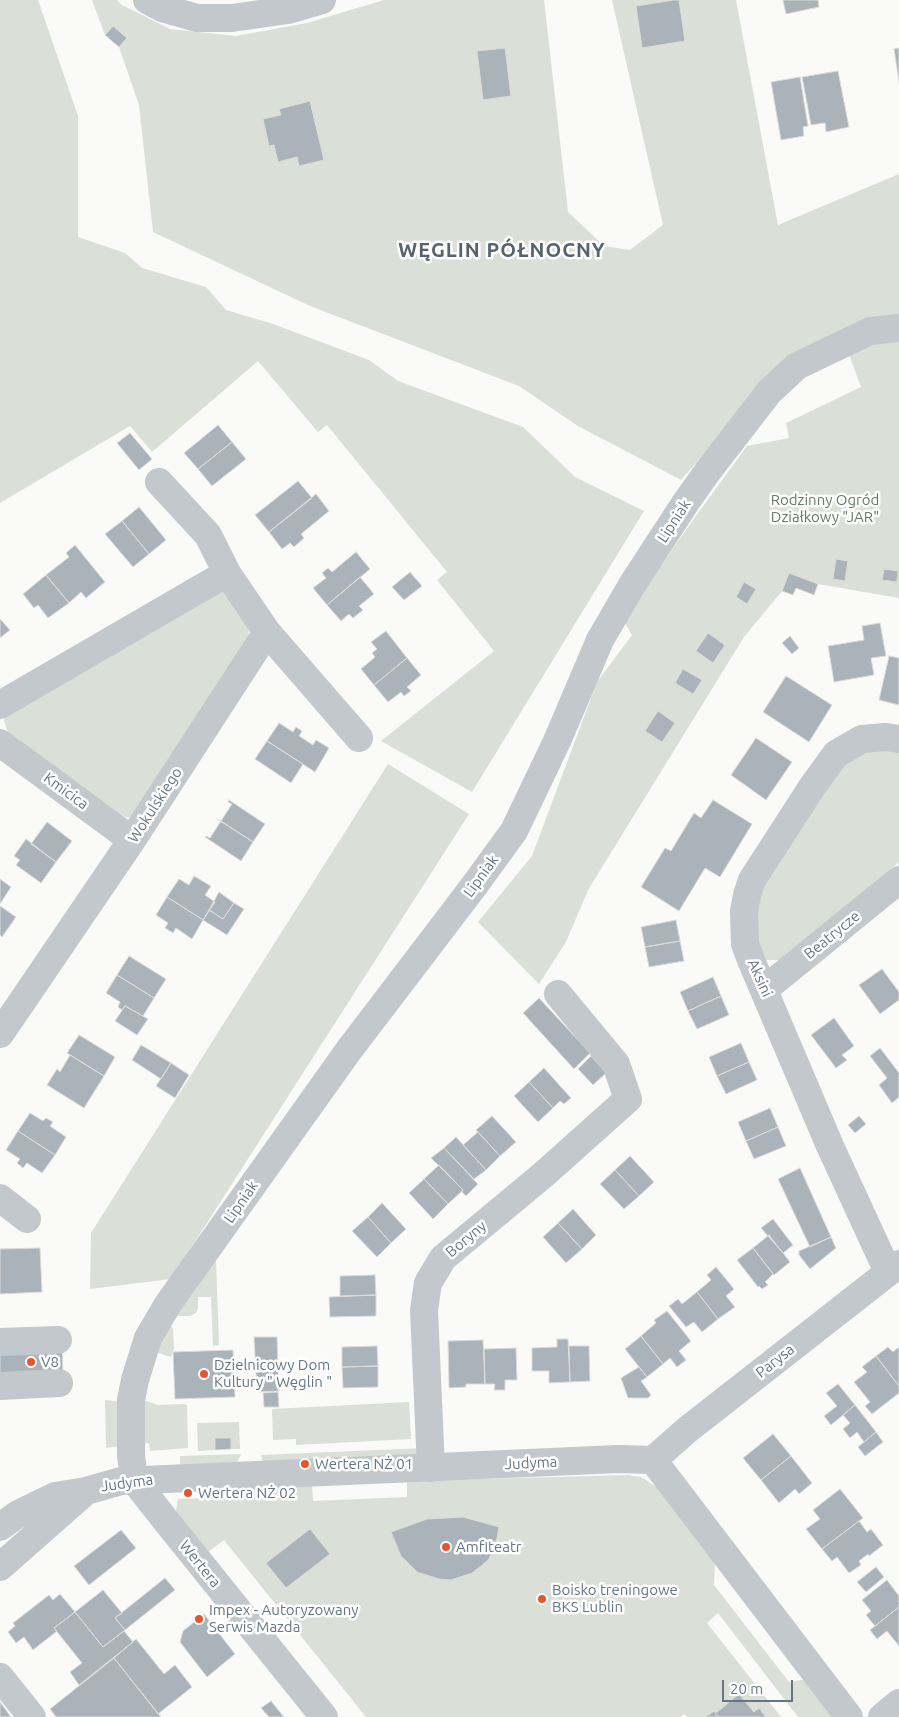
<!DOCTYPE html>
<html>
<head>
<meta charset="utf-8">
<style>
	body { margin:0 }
	#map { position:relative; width:899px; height:1717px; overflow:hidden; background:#fafaf8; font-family:Ubuntu,sans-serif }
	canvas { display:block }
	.scale { position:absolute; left:722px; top:1680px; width:71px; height:22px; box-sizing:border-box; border:2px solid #657683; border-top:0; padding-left:6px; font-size:15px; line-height:18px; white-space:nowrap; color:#657683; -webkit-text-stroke:4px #fff; paint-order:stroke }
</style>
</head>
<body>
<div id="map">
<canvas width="899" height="1717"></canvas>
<div class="scale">20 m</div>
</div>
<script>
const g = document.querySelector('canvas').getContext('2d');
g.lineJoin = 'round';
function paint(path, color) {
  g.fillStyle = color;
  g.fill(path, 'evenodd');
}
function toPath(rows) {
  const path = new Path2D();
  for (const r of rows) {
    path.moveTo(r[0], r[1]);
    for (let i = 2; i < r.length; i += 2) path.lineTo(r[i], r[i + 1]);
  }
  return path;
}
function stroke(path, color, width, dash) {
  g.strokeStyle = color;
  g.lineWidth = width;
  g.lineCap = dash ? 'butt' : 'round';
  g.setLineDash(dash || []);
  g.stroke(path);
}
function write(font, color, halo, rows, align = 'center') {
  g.font = font + ' Ubuntu,sans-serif';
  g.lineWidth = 5;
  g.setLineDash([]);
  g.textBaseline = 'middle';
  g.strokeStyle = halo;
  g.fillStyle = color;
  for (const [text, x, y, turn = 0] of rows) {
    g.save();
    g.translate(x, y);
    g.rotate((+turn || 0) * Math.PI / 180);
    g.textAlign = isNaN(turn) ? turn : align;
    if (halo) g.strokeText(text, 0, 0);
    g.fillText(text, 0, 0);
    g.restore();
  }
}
paint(toPath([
	[0,0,38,0,78,116,78,237,125,253,142,268,206,287,226,310,273,324,369,360,398,381,523,427,575,477,644,511,472,792,381,741,494,651,437,580,447,572,327,425,318,432,258,361,152,452,130,426,0,503],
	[92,0,117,0,122,5,170,29,236,36,307,23,384,0,544,0,568,212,604,246,630,250,663,225,612,0,736,0,778,225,899,174,899,598,818,584,789,574,782,591,744,637,588,890,566,942,539,984,478,922,532,856,597,682,632,635,623,620,698,513,747,446,789,438,786,423,861,387,841,333,771,378,681,480,578,426,519,386,310,306,153,232,139,105,119,47,127,38,113,26,105,35],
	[213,591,224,592,246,617,249,631,246,644,133,818,125,817,20,744,7,730,4,720,10,708],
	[899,748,899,862,781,960,767,960,763,957,752,926,764,886,826,787,853,752],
	[388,764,469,814,171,1279,90,1289,91,1233],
	[210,1261,216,1261,219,1345,213,1346,211,1297,198,1297,198,1308,196,1313,190,1316,178,1316,175,1312],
	[170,1325,173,1328,174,1348,171,1357,155,1352],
	[140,1399,158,1405,184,1404,187,1405,188,1448,150,1451,149,1443,140,1444],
	[105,1400,122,1402,122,1446,106,1448],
	[409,1402,411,1439,296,1445,296,1439,273,1440,272,1409],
	[239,1422,240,1449,231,1449,230,1438,215,1438,215,1450,198,1451,197,1423],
	[425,1448,422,1455,263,1462,261,1455],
	[241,1454,237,1463,180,1468,180,1456],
	[628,1475,641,1477,655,1486,665,1495,715,1560,714,1585,789,1682,808,1679,835,1717,798,1717,718,1613,707,1623,781,1717,766,1717,754,1712,739,1694,717,1712,715,1710,707,1717,687,1717,684,1714,681,1717,366,1717,224,1540,207,1553,175,1515,178,1499,209,1498,209,1489,312,1486,313,1501,407,1497,407,1481]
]), '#dadfd7');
const building = toPath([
	[674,0,679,0,685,41,642,48,636,6,674,0],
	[783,0,818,0,819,7,786,14,783,0],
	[113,26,127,38,119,47,105,35,113,26],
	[505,48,511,96,483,100,477,51,505,48],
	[899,48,899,82,894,49,899,48],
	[838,71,849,127,826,132,825,123,811,125,802,77,838,71],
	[800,77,808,126,803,127,804,136,781,140,771,82,800,77],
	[310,101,324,160,299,166,297,157,278,162,274,145,269,146,263,119,281,115,279,109,310,101],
	[218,425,232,442,198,469,184,453,218,425],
	[130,433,152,459,139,470,117,443,130,433],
	[232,442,246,459,212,486,198,469,232,442],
	[298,481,312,498,269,532,255,515,298,481],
	[316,494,329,511,301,534,304,538,294,547,290,543,282,549,269,532,316,494],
	[139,507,166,540,149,554,122,521,139,507],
	[122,521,149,554,133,567,105,534,122,521],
	[75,545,105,582,86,598,81,592,69,603,46,575,69,557,66,553,75,545],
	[356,552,370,569,327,605,313,588,326,578,322,573,328,568,332,572,356,552],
	[836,559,848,561,845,581,833,579,836,559],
	[884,569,898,571,897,582,882,580,884,569],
	[410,572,422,586,404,600,392,587,410,572],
	[789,573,818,584,814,595,796,588,793,595,782,591,789,573],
	[46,575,69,603,48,618,38,605,34,608,23,594,46,575],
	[360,577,374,594,359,606,363,610,353,618,349,614,341,621,327,605,360,577],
	[744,582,756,589,747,604,736,597,744,582],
	[0,619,10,630,0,638,0,619],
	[880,623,886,656,871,658,874,675,834,682,828,646,864,640,862,626,880,623],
	[386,631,407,658,374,685,361,669,375,657,372,653,377,649,371,642,386,631],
	[708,633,725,645,713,663,696,651,708,633],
	[790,636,799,648,792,654,782,643,790,636],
	[889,656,899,658,899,705,879,700,889,656],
	[407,658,421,675,407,687,411,691,404,696,401,692,388,702,374,685,407,658],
	[683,669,702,680,693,694,675,683,683,669],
	[786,676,832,705,809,742,763,712,786,676],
	[658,711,675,723,662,742,645,731,658,711],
	[279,723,293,732,296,727,302,731,299,736,313,745,316,740,329,748,315,772,267,741,279,723],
	[756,738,792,762,766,800,731,775,756,738],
	[267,741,303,764,291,783,255,759,267,741],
	[229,800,265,824,253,842,217,819,221,821,232,804,228,802,229,800],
	[713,800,752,824,720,877,705,868,679,911,641,887,665,848,671,851,694,813,701,818,713,800],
	[221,821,253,842,241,861,205,837,206,836,210,838,221,821],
	[47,822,72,841,56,862,31,844,47,822],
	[26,839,56,862,41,883,16,865,20,860,14,856,26,839],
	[194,876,211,886,205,895,215,902,203,920,167,897,179,879,189,885,194,876],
	[0,879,11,887,0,904,0,879],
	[219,892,234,903,223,919,209,910,219,892],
	[167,897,203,920,192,939,176,928,173,933,165,928,168,923,156,915,167,897],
	[234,903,244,909,227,935,203,920,209,910,223,919,234,903],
	[0,906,16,917,2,937,0,935,0,906],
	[676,920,680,941,645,947,641,927,676,920],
	[680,941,684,961,649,967,645,947,680,941],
	[129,956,166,979,154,998,117,975,129,956],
	[882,969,899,992,899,1000,880,1014,859,985,882,969],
	[117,975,154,998,143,1016,125,1006,122,1010,118,1007,120,1002,106,993,117,975],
	[713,977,721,996,688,1011,680,992,713,977],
	[721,996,729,1015,697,1029,688,1011,721,996],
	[539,998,590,1053,574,1069,523,1013,539,998],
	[125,1006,148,1019,137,1035,115,1021,125,1006],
	[834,1018,854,1046,842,1055,847,1060,836,1068,811,1035,834,1018],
	[79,1035,115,1057,104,1076,67,1053,79,1035],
	[741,1043,749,1062,717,1076,709,1057,741,1043],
	[141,1045,171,1063,161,1079,132,1060,141,1045],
	[880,1048,899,1073,899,1097,892,1103,879,1085,887,1078,870,1056,880,1048],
	[70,1055,104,1076,84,1108,47,1085,57,1069,60,1072,70,1055],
	[591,1056,606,1073,593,1085,578,1069,591,1056],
	[749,1062,757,1080,726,1094,717,1076,749,1062],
	[171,1063,189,1075,175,1098,156,1086,171,1063],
	[544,1068,571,1098,564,1104,560,1101,553,1108,529,1082,544,1068],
	[529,1082,553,1108,538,1122,514,1096,529,1082],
	[770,1108,778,1127,746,1141,738,1122,770,1108],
	[30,1113,43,1121,46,1118,53,1122,50,1126,66,1137,55,1155,18,1131,30,1113],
	[492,1116,516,1142,500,1156,476,1130,492,1116],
	[859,1116,866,1124,855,1133,848,1125,859,1116],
	[778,1127,786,1146,754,1159,746,1141,778,1127],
	[18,1131,55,1155,42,1173,27,1163,23,1168,17,1163,20,1159,6,1150,18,1131],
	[478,1132,500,1156,486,1170,463,1145,478,1132],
	[456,1137,486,1170,474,1179,444,1148,456,1137],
	[444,1148,478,1184,466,1196,462,1192,463,1190,431,1158,444,1148],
	[630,1156,654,1182,639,1196,615,1170,630,1156],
	[439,1165,463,1190,448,1204,424,1179,439,1165],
	[800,1168,831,1237,810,1247,778,1179,800,1168],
	[615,1170,639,1196,624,1209,600,1184,615,1170],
	[424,1179,448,1204,433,1219,409,1193,424,1179],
	[382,1203,406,1229,391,1243,368,1217,382,1203],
	[573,1209,596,1235,582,1249,558,1223,573,1209],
	[368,1217,391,1243,377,1257,352,1231,368,1217],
	[773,1219,793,1245,783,1253,761,1228,773,1219],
	[558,1223,582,1249,566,1263,543,1237,558,1223],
	[769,1235,790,1262,774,1275,753,1248,769,1235],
	[831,1237,836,1248,810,1269,799,1255,799,1251,831,1237],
	[40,1248,42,1292,0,1294,0,1249,40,1248],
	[753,1248,773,1274,765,1282,768,1285,762,1289,759,1286,758,1287,737,1260,753,1248],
	[716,1267,734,1289,726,1296,735,1307,718,1319,697,1292,711,1280,707,1275,716,1267],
	[375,1275,376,1295,340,1296,340,1276,375,1275],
	[697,1292,718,1319,702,1332,694,1322,686,1327,669,1306,678,1299,682,1304,697,1292],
	[376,1295,376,1316,330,1317,329,1297,376,1295],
	[667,1311,691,1341,679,1351,686,1360,677,1367,670,1358,663,1364,641,1336,656,1323,654,1320,667,1311],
	[641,1336,663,1364,647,1377,625,1349,641,1336],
	[254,1337,277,1337,279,1391,257,1392,254,1337],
	[557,1339,568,1339,570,1382,549,1383,549,1371,532,1371,532,1348,557,1347,557,1339],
	[483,1340,485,1384,466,1384,466,1387,449,1388,448,1341,483,1340],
	[377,1346,378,1366,342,1367,342,1347,377,1346],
	[569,1346,589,1346,590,1381,570,1382,569,1346],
	[888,1347,893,1352,899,1347,899,1386,876,1356,888,1347],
	[516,1348,517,1380,505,1380,505,1390,494,1390,495,1384,485,1384,484,1349,516,1348],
	[62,1350,63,1372,0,1374,0,1352,62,1350],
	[233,1350,235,1397,175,1399,173,1352,233,1350],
	[876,1356,899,1386,899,1393,872,1414,865,1406,870,1402,854,1382,867,1372,862,1367,876,1356],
	[378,1366,378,1387,343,1388,342,1367,378,1366],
	[639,1367,647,1377,641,1381,651,1395,648,1398,628,1398,621,1378,639,1367],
	[838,1384,855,1405,831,1425,824,1416,837,1406,826,1393,838,1384],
	[278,1392,279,1407,264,1407,263,1393,278,1392],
	[855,1405,876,1432,864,1442,857,1432,850,1438,843,1429,850,1423,843,1415,855,1405],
	[876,1432,883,1442,865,1456,858,1447,876,1432],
	[773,1434,791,1456,761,1480,743,1458,773,1434],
	[215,1438,231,1438,231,1449,215,1450,215,1438],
	[791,1456,812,1483,799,1494,795,1489,779,1503,761,1480,791,1456],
	[840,1489,863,1518,822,1549,806,1529,820,1519,813,1510,840,1489],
	[463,1517,499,1527,497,1538,489,1559,481,1566,472,1573,451,1580,439,1579,417,1572,401,1556,391,1532,427,1519,463,1517],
	[859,1521,867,1532,871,1529,883,1545,869,1556,868,1554,859,1561,861,1565,849,1573,837,1557,832,1561,822,1549,859,1521],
	[310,1529,330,1554,286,1588,266,1563,310,1529],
	[121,1530,136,1548,89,1585,74,1566,121,1530],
	[876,1567,884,1577,866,1592,857,1582,876,1567],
	[165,1578,175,1590,125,1630,115,1618,165,1578],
	[887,1580,899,1596,899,1607,875,1626,866,1615,871,1611,862,1600,887,1580],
	[103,1590,122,1613,115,1618,125,1630,103,1647,75,1612,103,1590],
	[60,1594,75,1612,54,1628,57,1631,33,1650,24,1637,16,1643,8,1632,15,1626,13,1623,49,1595,53,1600,60,1594],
	[899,1607,899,1646,887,1631,877,1639,870,1630,899,1607],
	[75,1612,103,1647,124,1631,133,1642,79,1685,70,1672,82,1663,54,1628,75,1612],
	[204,1614,235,1654,207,1677,180,1642,183,1631,204,1614],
	[136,1639,164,1674,175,1665,192,1687,158,1714,114,1658,136,1639],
	[114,1658,161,1717,56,1717,50,1709,114,1658],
	[739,1694,754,1712,759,1708,766,1717,719,1717,714,1711,717,1712,739,1694],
	[271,1701,284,1717,269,1717,261,1708,271,1701],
	[0,1702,11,1717,0,1717,0,1702],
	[714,1711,719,1717,706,1717,714,1711]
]);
paint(building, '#aab3b9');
stroke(building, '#dcdcda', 1);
stroke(toPath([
	[147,0,162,8,197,18,232,18,288,10,322,0],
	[267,632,359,738],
	[0,705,227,573],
	[0,743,132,840],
	[765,989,899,880],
	[0,1034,132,840,267,632,227,573,208,535,159,482],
	[0,1198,27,1219],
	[888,1272,830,1146,751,960,745,944,744,911,747,895,752,880,812,787,836,754,862,739,886,737,899,739],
	[0,1342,58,1340],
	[0,1386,59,1383],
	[653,1460,849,1717],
	[653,1460,687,1430,899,1264],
	[431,1468,424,1310,428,1283,443,1258,543,1175,628,1099,616,1064,558,994],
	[0,1527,18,1514,55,1496,86,1491,121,1481,618,1459,653,1460],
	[0,1567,85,1492],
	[0,1677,32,1717],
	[324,1717,167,1522,134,1480,131,1455,131,1400,135,1380,148,1338,168,1304,349,1050,474,886,514,831,557,741,600,640,632,585,686,502,708,471,769,392,797,366,870,331,899,328],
	[882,1717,899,1703]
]), '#c3c8cc', 28);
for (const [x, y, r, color] of [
	[31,1362,5,"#e4572e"],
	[204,1374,5,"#e4572e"],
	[305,1464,5,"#e4572e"],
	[188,1493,5,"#e4572e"],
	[446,1547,5,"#e4572e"],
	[542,1599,5,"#e4572e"],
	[199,1619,5,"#e4572e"]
]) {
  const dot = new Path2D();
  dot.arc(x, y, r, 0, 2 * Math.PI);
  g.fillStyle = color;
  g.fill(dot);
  stroke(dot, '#fff', 2);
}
write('15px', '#687a64', '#fff', [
	["Rodzinny Ogród",825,500],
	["Działkowy \"JAR\"",825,517]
]);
write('15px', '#657683', '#fff', [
	["Lipniak",674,521,-57],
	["Kmicica",66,791,36],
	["Wokulskiego",155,805,-57],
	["Lipniak",481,876,-54],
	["Beatrycze",832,935,-39],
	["Aksini",760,978,66],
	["Lipniak",241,1202,-55],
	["Boryny",466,1239,-40],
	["Parysa",775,1361,-38],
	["Judyma",531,1463,-3],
	["Judyma",127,1483,-8],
	["Wertera",200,1564,51]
]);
write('15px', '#657683', '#fff', [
	["V8",41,1362],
	["Dzielnicowy Dom",214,1365],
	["Kultury \" Węglin \"",214,1382],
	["Wertera NŻ 01",315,1464],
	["Wertera NŻ 02",198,1493],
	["Amfiteatr",456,1547],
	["Boisko treningowe",552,1590],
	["BKS Lublin",552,1607],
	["Impex - Autoryzowany",209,1610],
	["Serwis Mazda",209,1627]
], 'left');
g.letterSpacing = '1px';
write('bold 20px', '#57646e', '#fff', [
	["WĘGLIN PÓŁNOCNY",502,250]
]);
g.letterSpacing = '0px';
</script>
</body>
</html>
